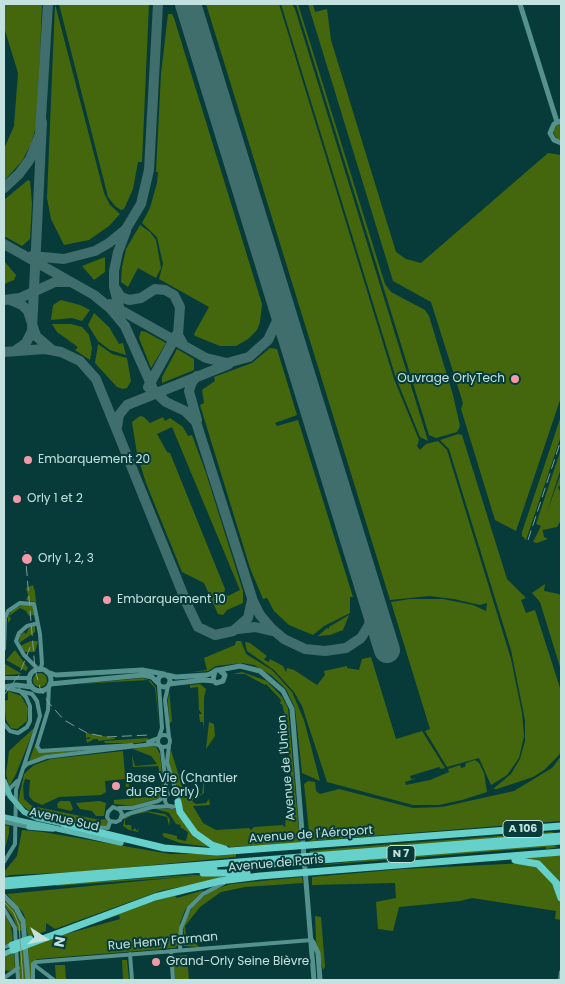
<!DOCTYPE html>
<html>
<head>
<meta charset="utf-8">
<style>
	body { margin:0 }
	#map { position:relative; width:565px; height:984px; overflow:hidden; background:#073b39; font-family:Poppins,sans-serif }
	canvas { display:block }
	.frame { position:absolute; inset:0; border:5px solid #c3e2df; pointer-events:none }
	.north { position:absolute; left:20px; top:914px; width:50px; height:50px; -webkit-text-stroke:4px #073b39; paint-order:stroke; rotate:101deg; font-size:14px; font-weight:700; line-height:20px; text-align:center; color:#c3e2df }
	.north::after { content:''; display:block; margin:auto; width:18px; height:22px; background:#c3e2df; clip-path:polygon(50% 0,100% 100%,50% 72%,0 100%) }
</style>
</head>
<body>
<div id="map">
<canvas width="565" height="984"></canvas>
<div class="frame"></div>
<div class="north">N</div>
</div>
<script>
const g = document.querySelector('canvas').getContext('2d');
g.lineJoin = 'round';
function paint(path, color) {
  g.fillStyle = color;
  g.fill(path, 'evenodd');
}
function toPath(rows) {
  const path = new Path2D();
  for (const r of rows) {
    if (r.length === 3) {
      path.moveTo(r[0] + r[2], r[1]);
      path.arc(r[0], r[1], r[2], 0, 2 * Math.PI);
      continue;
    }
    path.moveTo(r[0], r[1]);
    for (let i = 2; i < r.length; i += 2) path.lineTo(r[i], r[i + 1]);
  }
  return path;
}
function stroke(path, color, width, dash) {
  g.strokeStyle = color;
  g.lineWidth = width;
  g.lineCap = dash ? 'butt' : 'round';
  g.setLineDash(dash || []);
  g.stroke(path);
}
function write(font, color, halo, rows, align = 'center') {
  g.font = font + ' Poppins,sans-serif';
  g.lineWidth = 4;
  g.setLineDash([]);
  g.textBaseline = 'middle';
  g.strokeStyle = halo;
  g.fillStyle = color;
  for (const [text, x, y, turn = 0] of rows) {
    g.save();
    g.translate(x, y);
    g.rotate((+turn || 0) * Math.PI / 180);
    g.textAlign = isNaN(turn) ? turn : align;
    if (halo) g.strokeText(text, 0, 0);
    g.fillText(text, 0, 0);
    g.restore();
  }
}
paint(toPath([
	[4,4,42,4,37,124,31,144,22,161,4,181,4,149,14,126,18,73,4,27],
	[55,4,104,193,110,205,120,214,109,226,89,240,64,245,51,219,47,198],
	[59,4,149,4,142,162,138,162,133,189,124,209,121,210,115,206,108,197],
	[206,4,279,4,394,379,419,440,417,446,420,450,426,444,438,441,447,450,511,659,522,713,524,736,519,758,507,775,491,785,479,758,447,767,425,731,430,729,391,602,410,599,443,599,473,605,486,611,487,603,480,605,454,599,429,596,390,600],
	[281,4,292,4,295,9,428,441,420,437,396,378],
	[296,4,298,4,385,284,391,292,425,310,429,316,453,395,460,426,457,432,436,438,429,435],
	[308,4,313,4,315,12,327,9,331,40,396,252,406,259,421,263,548,153,561,155,561,397,516,531,495,520,461,409,463,403,431,302,393,281],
	[168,14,172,14,174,18,262,304,260,322,257,330,248,339,236,346,220,346,195,336,194,334,209,307,159,279,163,264,157,237,142,223,150,208,157,183,158,172,156,172,161,74],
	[561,124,561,140,557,139,553,132,556,126],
	[28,180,30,181,32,204,30,239,22,246,4,236,4,200],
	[140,225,150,232,156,240,161,268,156,278,138,268,128,287,121,282,122,267,126,249],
	[105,257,105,272,94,280,82,266],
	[4,261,16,275,14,280,4,284],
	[61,300,80,305,90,310,82,321,72,318,51,320,53,305],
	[94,313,109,327,119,344,123,343,126,355,110,350,98,341,88,325],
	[71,324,82,327,89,335,92,348,90,360,75,350,78,347,57,332,52,324],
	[141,331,146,332,166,343,151,368,139,338],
	[98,344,112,354,127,358,131,381,127,388,123,389,117,387,95,363],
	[270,348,277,349,297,415,275,423,277,426,298,420,353,597,350,597,350,613,324,626,313,635,289,625,274,611,267,598,263,599,250,568,200,405,204,403,202,390,215,381,214,377,252,363],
	[177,349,194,359,194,370,162,383,162,377],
	[140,416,144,417,150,423,163,417,165,421,170,418,183,427,188,436,192,435,206,473,243,591,243,603,227,610,223,615,218,614,204,583,182,572,146,483,137,454,132,422],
	[172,427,240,590,228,596,224,593,225,589,170,453,167,452,157,434],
	[561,416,561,436,526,540,522,536,522,532],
	[458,434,462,435,507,579,526,598,521,600,526,613,535,610,561,691,561,751,559,755,544,770,533,777,497,789,493,789,511,774,520,759,525,741,525,720,511,650,449,449,440,440],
	[561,449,561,468,547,512,560,476,561,485,558,487,561,494,561,520,557,527,543,530,542,527,544,537,548,539,537,543,533,542,541,526,536,524],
	[545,584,544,591,559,594,561,597,561,670,540,602,532,593],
	[33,585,35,592,36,602,26,600,28,595,26,588],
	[22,605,33,605,34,615,29,616,26,611,20,608,9,616,11,619,8,623,8,617,11,611],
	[349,615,343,630,330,635,318,636,327,628,329,629,329,627],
	[35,626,35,632,19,643,20,635,24,632,26,634,29,628],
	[31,641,38,641,35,652,25,652,20,646],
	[236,641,241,641,246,654,272,670,292,692,304,720,320,781,302,773,295,708,286,689,271,675,254,665,242,663,216,666,208,671,192,672,207,670,204,658,235,645],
	[245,642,250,643,267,656,264,659,266,661,269,662,270,659,283,666,286,672,287,668,294,670,317,685,325,675,324,671,347,666,347,668,359,670,362,659,371,657,396,739,422,731,445,768,441,769,439,767,410,776,411,779,417,778,405,782,406,785,430,780,449,772,448,769,460,765,461,768,465,767,466,763,475,760,479,763,484,773,487,792,462,800,439,805,413,805,327,782,302,706,294,692,274,670,247,651],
	[15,650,28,668,26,671,6,660],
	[5,664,22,674,5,675],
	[242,672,267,681,282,697,288,708,300,843,231,847,218,844,202,837,185,816,181,802,168,760,171,750,185,796,202,794,204,778,204,793,201,795,194,797,192,801,196,804,206,803,209,799,210,805,193,806,203,823,216,830,249,828,251,830,254,827,283,825,285,828,286,816,294,811,286,719,282,704,280,704,281,700,266,684,265,685,245,674,233,674],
	[40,680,7],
	[143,678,151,681,156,688,159,723,155,688,148,680,79,684],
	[200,684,206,689,204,698,204,729,203,722,200,722,199,714,202,714,199,710,198,687,190,688,190,685],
	[169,690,172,721,169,724,168,701],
	[8,691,21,696,28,708,27,721,17,729,11,728,6,720,4,701,8,700],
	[209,722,214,724,215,736,206,749],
	[35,727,16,774,9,787,6,774,9,751],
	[86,733,115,738,115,739,98,741,98,739,94,739,87,743,86,739,90,739,90,737,86,738],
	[148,738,148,741,138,743,105,743,104,741],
	[35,745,39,752,80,749,80,751,46,755,29,761],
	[148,746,156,747,160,754,164,793,159,798,131,806,114,804,114,800,148,797,148,794,163,793,161,771,159,771,158,766,133,767,132,755,135,766,157,764,151,756,133,749],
	[123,751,125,775,128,775,129,787,126,787,125,779,105,781,106,792,101,795,59,797,42,805,33,801,29,796,30,780,25,779,23,786,24,799,32,806,100,820,105,819,108,823,107,826,98,827,40,816,28,810,18,802,24,774,34,765,51,759],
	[561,756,561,821,310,841,304,784,308,781,315,782,316,791,320,794,339,789,413,808,442,807,514,791,552,768],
	[60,801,70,801,73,809,71,811,58,808,57,804],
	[99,801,106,803,104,816,96,816,92,811,80,809,76,803],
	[153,808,176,809,190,832,209,847,180,843,164,837,162,834,165,833,177,836,177,839,186,841,188,832,180,827,181,825,176,824,169,813],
	[146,811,165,814,170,819,169,826,167,817,147,812,132,815,125,819,125,825,131,825,132,831,135,828,137,831,139,828,138,832,129,830,123,826,125,817],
	[4,825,9,826,9,833,4,852],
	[22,830,43,832,170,854,236,854,236,857,80,872,10,875,4,877,4,872,17,856],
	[551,832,560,834,310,854,310,851,343,848],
	[561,844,554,846,559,847,546,849,546,847,311,866,392,857],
	[561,855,561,884,547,868,529,859,529,857],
	[526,863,541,868,557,890,561,903,561,958,561,920,555,919,556,911,472,898,460,901,399,907,393,931,378,929,376,902,396,898,395,883,312,885,312,877,403,869],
	[193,875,230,877,160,891,55,929,46,923,46,931,28,937,24,914,7,894,193,876,56,886,55,884],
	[302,877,303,883,245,887,221,892,200,907,185,926,186,935,184,934,183,925,193,906,210,891,231,884],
	[211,885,175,896,177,898,204,890,185,910,180,923,179,944,175,948,37,959,31,964,31,980,29,980,28,948,59,936,120,919,119,915,96,922,148,903],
	[4,899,10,903,20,919,22,930,18,931,13,917,4,905],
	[4,913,11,926,13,939,10,944,4,944],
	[315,916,321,917,325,967,323,970,316,940],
	[181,939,193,940,199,947,184,946],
	[25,949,26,980,19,980,20,951],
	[14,953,15,968,9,971,4,970,4,957],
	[187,955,189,980,175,980,173,956],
	[122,960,127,960,129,980,123,980],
	[55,965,65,965,66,980,56,980]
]), '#44670e');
stroke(toPath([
	[4,188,19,174,30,159,40,134,48,4],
	[4,244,94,295,110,308,125,326,154,391,166,402,185,411,196,422,253,601,260,615,271,628,284,639,305,649,325,651,346,648,361,638,369,625,372,608,370,593],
	[32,256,64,259,95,251,109,243,126,229,141,204,149,170,158,4],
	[115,288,121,297,129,300,141,298,155,289,165,290,174,295,180,307,178,335,183,344],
	[4,300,20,298,55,282,69,282],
	[10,300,22,305,28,311,36,336,51,349],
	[110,304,206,358,227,363,249,357,268,340,277,321,277,294],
	[120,311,114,287,114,271,118,252,126,231],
	[16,350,26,343,32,331,42,122],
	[4,352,45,349,61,352,80,361,96,379,187,604,198,627,215,635,233,631,248,618,252,600],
	[148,387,177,334],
	[197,420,189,391,192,382,197,376],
	[117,427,119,415,127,405,229,364],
	[238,629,255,627,272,631]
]), '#406e6c', 10);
stroke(toPath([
	[188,4,387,650]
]), '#406e6c', 26);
stroke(toPath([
	[35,624,27,626,19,633,16,641,24,655,39,670],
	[4,649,5,618,8,611,20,603,34,604,40,634,42,664,40,670],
	[4,678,30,678],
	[49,685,48,710,37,746,40,751,132,745],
	[159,685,162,728,159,737],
	[168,686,165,700,169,737],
	[4,724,10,731,18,733,27,727,30,721,30,706,26,697,19,690],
	[164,741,6],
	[148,742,159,738],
	[169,746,167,762,177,795],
	[23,768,27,764,46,757,153,744,159,745,162,750,167,795],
	[172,800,7],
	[4,795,17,781],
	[119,808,132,808,158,801,166,796],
	[121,818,128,814,152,807,171,806],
	[4,822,29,827],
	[89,827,108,828,110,822,107,817,108,812,113,807,120,810,122,814,120,820,116,822,110,821],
	[4,862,15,844,16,790,40,716,37,701,32,694,6,688],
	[4,909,15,928,18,980],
	[4,947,12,945],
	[180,950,181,928,189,908,203,894,224,883],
	[171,951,173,980],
	[130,954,132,980],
	[33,964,54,980],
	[4,978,18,968],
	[33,980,33,964,36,962,312,940],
	[560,980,561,972]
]), '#55928e', 4);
stroke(toPath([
	[520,4,557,122],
	[561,121,554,124,550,133,554,140,561,143],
	[40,680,11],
	[219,670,240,666,260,671,283,691,292,709,314,980],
	[47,672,56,675,142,670,164,674],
	[164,681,6],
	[167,675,176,677,207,675,210,674,212,673,215,671,217,670,219,670,225,675,223,681,216,683,213,680,215,671],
	[50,684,143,675,152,677,158,683],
	[169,684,203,680,214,681],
	[4,687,16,685,32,687],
	[4,896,16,908,23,921,28,980],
	[313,942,318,953,320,980]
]), '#55928e', 5);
stroke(toPath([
	[4,781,10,796,24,812,37,818,64,824],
	[4,817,121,843],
	[29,827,53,829],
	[4,954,13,950]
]), '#5fb8b2', 5.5);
stroke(toPath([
	[178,802,180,812,195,833,212,845,225,849],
	[64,824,164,848,217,852,561,826],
	[515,860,538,864,561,888],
	[245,866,561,841],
	[203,873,247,873],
	[4,881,561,836],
	[556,884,561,898],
	[4,886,214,868],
	[12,945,30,939],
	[13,950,155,897,220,881,260,876,561,852]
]), '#66d1ca', 7);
stroke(toPath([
	[4,902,14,913,19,925,23,980]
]), '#79a09e', 1);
stroke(toPath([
	[528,540,561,440],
	[25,551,35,669,40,688,48,702,64,720,87,733,106,737,149,735],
	[4,695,19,675,31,645]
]), '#79a09e', 1, [10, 5]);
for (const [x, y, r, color] of [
	[515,379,5,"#f39aa8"],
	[28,460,5,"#f39aa8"],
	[17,499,5,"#f39aa8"],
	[27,559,6,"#f39aa8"],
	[107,600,5,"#f39aa8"],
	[116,786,5,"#f39aa8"],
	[156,962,5,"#f39aa8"]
]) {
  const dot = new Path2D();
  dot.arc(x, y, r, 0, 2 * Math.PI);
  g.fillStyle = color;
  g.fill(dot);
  stroke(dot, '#073b39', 2);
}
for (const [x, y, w] of [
	[523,829,40],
	[401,854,28]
]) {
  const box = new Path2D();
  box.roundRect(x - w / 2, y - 8.5, w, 17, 4);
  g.fillStyle = '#073b39';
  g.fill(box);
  stroke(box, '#c3e2df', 1);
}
write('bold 11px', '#c3e2df', null, [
	["A 106",523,829],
	["N 7",401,854]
]);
write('12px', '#c3e2df', '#073b39', [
	["Ouvrage OrlyTech",505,379,"right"],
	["Embarquement 20",38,460],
	["Orly 1 et 2",27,499],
	["Orly 1, 2, 3",38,559],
	["Embarquement 10",117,600],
	["Base Vie (Chantier",126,779],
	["du GPE Orly)",126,793],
	["Grand-Orly Seine Bièvre",166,962]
], 'left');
write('12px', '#c3e2df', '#073b39', [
	["Avenue de l'Union",287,768,-95],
	["Avenue Sud",64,820,13],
	["Avenue de l'Aéroport",311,835,-4],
	["Avenue de Paris",276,864,-5],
	["Rue Henry Farman",163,942,-5]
]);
</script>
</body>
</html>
